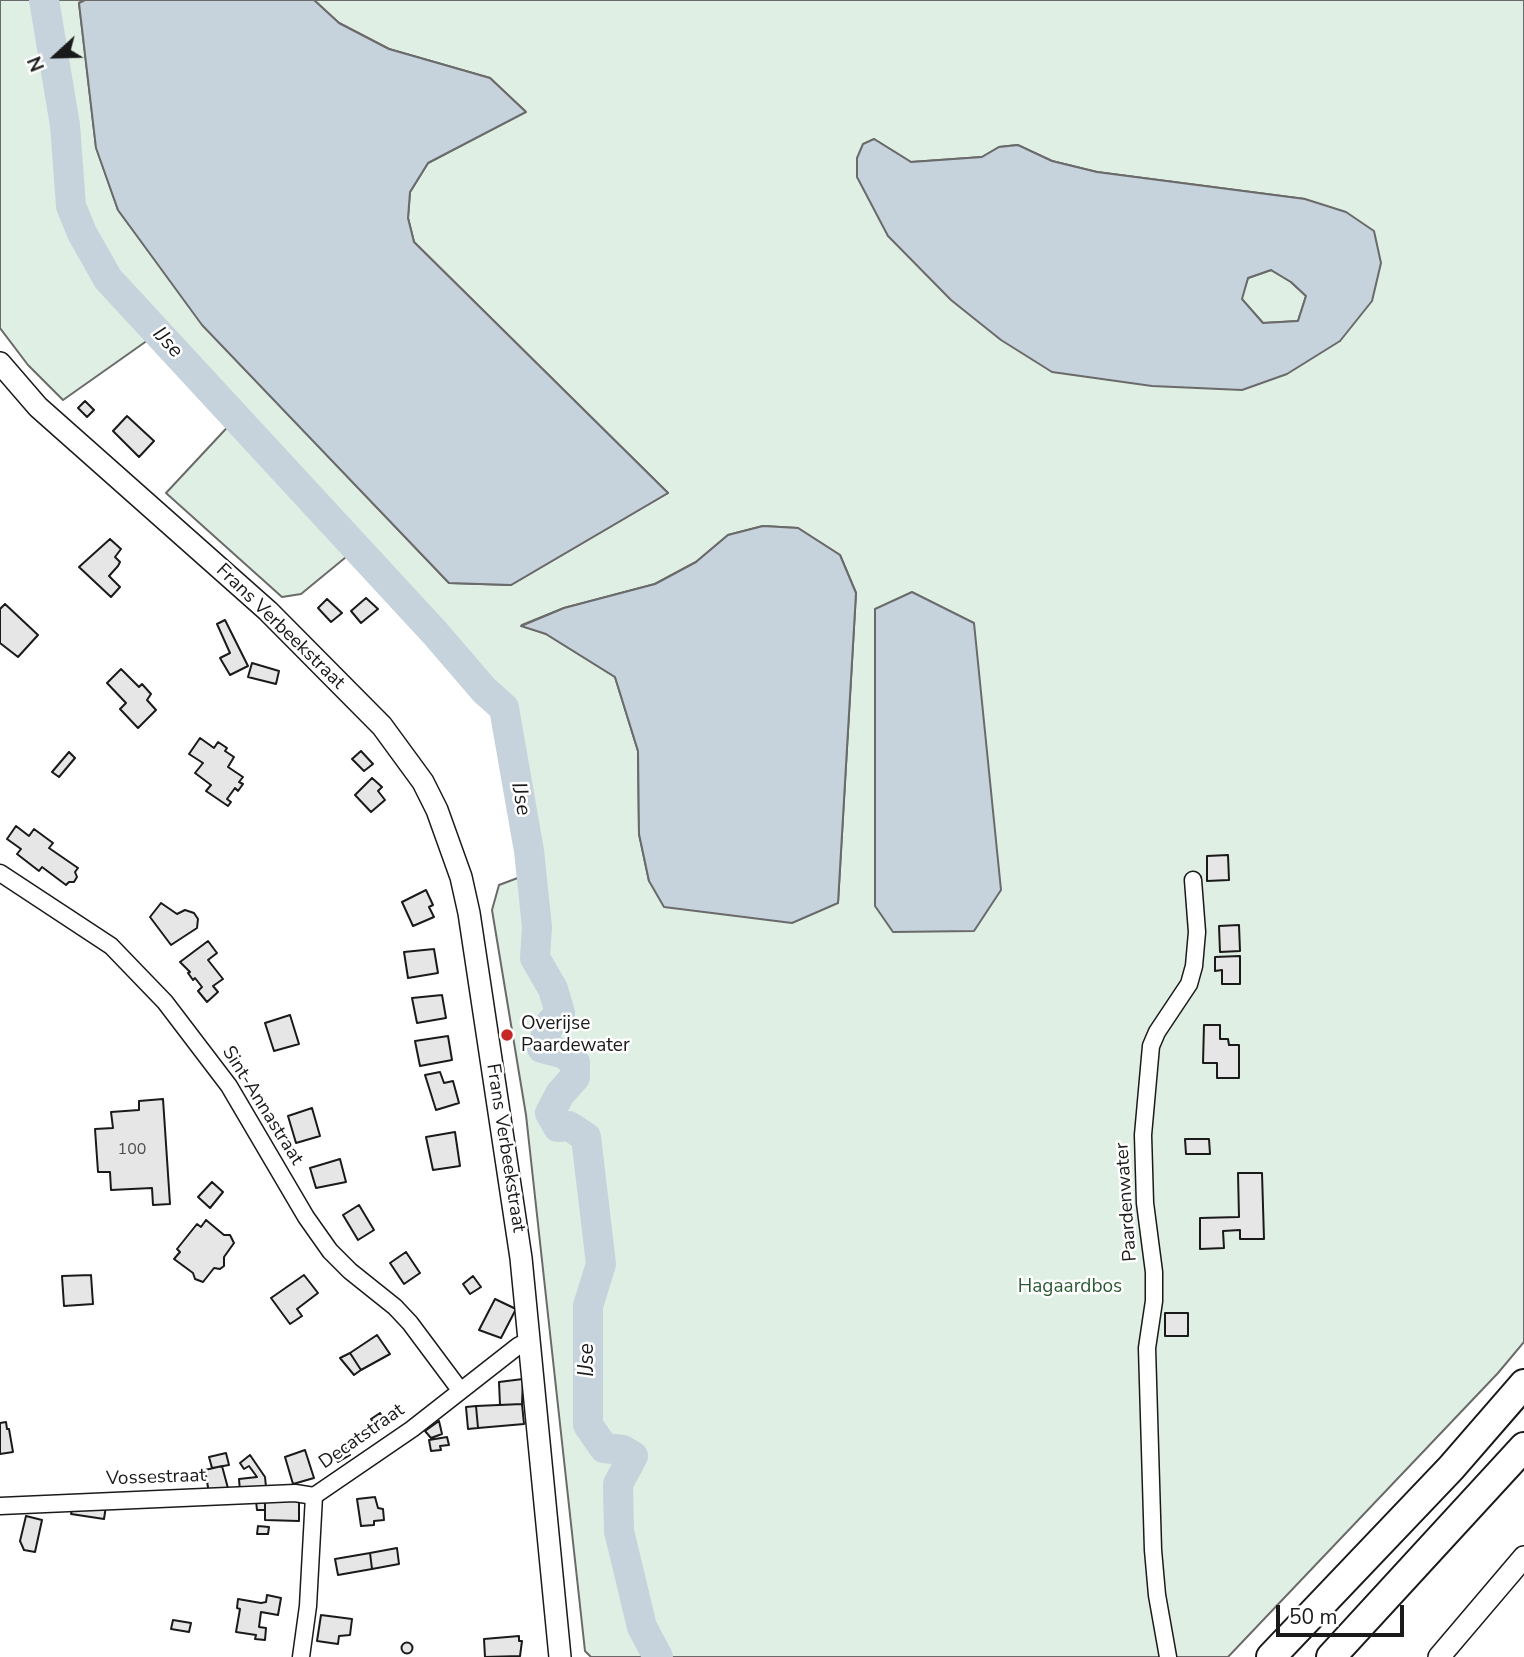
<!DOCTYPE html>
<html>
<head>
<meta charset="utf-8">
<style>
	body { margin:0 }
	#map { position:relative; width:1524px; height:1657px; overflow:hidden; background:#fff; font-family:"Nunito Sans",sans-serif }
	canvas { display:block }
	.north { position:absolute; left:21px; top:21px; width:70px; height:70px; -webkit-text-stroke:5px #fff; paint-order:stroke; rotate:248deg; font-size:19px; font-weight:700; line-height:28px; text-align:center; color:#1a1a1a }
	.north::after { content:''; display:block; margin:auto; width:24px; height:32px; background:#1a1a1a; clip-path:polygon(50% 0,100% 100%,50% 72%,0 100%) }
	.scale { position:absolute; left:1276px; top:1605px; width:128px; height:32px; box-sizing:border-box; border:4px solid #1a1a1a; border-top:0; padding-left:9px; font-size:21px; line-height:24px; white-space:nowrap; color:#1a1a1a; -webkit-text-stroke:5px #fff; paint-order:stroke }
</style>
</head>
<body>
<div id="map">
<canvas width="1524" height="1657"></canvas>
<div class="north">N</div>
<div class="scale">50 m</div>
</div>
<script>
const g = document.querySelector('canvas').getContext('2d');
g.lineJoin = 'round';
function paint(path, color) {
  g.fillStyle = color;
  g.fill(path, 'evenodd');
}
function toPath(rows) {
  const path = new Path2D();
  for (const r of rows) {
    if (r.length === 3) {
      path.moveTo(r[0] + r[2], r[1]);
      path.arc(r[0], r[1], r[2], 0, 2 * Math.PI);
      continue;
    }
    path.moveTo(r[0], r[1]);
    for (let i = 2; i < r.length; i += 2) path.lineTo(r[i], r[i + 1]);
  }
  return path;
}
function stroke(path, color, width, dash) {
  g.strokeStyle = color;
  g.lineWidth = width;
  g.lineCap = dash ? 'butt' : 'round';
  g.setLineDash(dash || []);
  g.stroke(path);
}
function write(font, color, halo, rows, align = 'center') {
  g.font = font + ' "Nunito Sans",sans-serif';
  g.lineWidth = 5;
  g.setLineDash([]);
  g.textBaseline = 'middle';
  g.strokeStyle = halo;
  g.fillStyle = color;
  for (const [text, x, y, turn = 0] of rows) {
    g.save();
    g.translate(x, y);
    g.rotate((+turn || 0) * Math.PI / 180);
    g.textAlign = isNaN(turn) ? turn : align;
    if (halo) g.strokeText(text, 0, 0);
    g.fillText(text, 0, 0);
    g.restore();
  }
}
const green = toPath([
	[0,0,85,0,79,3,96,147,118,210,203,325,449,583,511,585,668,493,414,242,408,218,410,192,428,163,525,111,490,78,389,49,339,23,314,0,1524,0,1524,1342,1498,1373,1228,1657,591,1657,585,1651,526,1115,492,910,499,885,531,873,504,708,484,690,435,633,357,548,301,594,282,597,166,493,236,418,158,333,63,400,28,365,0,328,0,0],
	[874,139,911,162,982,157,999,147,1017,145,1052,161,1097,172,1305,199,1340,341,888,236,874,139],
	[763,526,798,528,840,555,856,593,838,903,649,881,639,834,638,751,615,677,546,634,522,625,564,608,655,584,696,562,728,535,763,526],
	[1271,270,1291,282,1306,296,1298,321,1263,323,1241,299,1248,278,1271,270]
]);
paint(green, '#e0efe3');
stroke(green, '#6a6a6a', 2);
const water = toPath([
	[85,0,314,0,339,23,389,49,490,78,526,112,428,163,410,192,408,218,414,242,668,493,511,585,449,583,202,325,118,210,96,148,79,3,85,0],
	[874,139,911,162,982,157,999,147,1018,145,1052,161,1097,172,1305,199,1346,212,1374,231,1381,263,1372,301,1340,341,1287,374,1242,390,1152,386,1052,372,1001,340,951,300,888,236,857,177,857,158,863,144,874,139],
	[1271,270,1291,282,1306,296,1298,321,1263,323,1242,299,1248,278,1271,270],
	[763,526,798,528,840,555,856,593,838,903,792,923,664,907,649,881,639,834,638,751,615,677,546,634,521,626,564,608,655,584,696,562,728,535,763,526],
	[912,592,974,623,1001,890,974,931,893,932,875,906,875,609,912,592]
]);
paint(water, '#c6d2dc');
stroke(water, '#6a6a6a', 2);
stroke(toPath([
	[44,0,65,125,71,206,82,233,108,279,435,633,484,690,504,708,529,851,537,927,535,958,553,989,560,1013,549,1025,542,1048,565,1054,575,1063,575,1077,560,1094,550,1113,558,1127,569,1126,586,1137,601,1264,588,1306,588,1425,604,1448,623,1450,633,1456,618,1484,619,1531,642,1627,658,1657]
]), '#c6d2dc', 30);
const building = toPath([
	[85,401,94,410,87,417,78,408,85,401],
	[127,416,154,441,139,457,113,431,127,416],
	[110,539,121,549,115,557,120,562,118,566,109,576,120,587,111,597,79,567,110,539],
	[366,598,378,609,361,623,351,611,366,598],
	[327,599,342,613,331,622,318,608,327,599],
	[5,604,38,635,18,657,0,643,0,609,5,604],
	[225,620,248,666,230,675,220,658,230,653,217,624,225,620],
	[252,663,279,671,276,684,248,677,252,663],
	[121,669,139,687,142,684,151,694,147,700,156,710,138,728,120,709,126,703,107,683,121,669],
	[200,738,214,748,218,742,227,748,225,751,234,757,228,767,243,777,239,782,243,784,238,791,235,788,227,799,231,802,228,806,206,791,211,785,195,773,203,763,189,754,200,738],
	[361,751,373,764,364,771,352,759,361,751],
	[69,752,75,758,59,777,52,772,69,752],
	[372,778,382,787,378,791,385,800,371,812,355,795,372,778],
	[16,826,29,836,34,829,53,843,49,848,78,868,75,872,77,877,74,882,69,882,66,885,42,867,39,871,17,854,21,849,7,839,16,826],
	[1228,855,1229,880,1207,881,1207,856,1228,855],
	[426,890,433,905,429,907,434,917,413,926,402,902,426,890],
	[161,903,177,914,185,910,194,913,198,919,197,928,171,945,150,917,161,903],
	[1239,925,1240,951,1220,952,1219,926,1239,925],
	[208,941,217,953,208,960,223,979,213,986,218,992,207,1002,198,991,202,987,195,978,193,980,188,973,190,972,180,962,208,941],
	[434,949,438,973,408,978,404,952,434,949],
	[1240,956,1240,984,1222,984,1222,970,1215,971,1215,957,1240,956],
	[442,995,446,1018,417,1023,412,998,442,995],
	[290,1015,299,1044,274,1051,265,1023,290,1015],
	[1204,1025,1220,1025,1220,1039,1228,1039,1229,1045,1239,1045,1239,1078,1217,1078,1217,1063,1203,1063,1204,1025],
	[448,1036,452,1060,420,1066,415,1041,448,1036],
	[440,1072,444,1083,453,1081,459,1103,436,1110,425,1075,440,1072],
	[163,1099,170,1204,153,1205,152,1188,111,1190,110,1172,98,1172,95,1129,113,1128,111,1112,139,1110,139,1101,163,1099],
	[312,1108,320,1136,296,1143,288,1116,312,1108],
	[455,1132,460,1166,433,1170,426,1137,455,1132],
	[1185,1139,1209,1139,1210,1154,1186,1154,1185,1139],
	[340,1159,346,1182,316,1188,310,1168,340,1159],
	[1238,1173,1262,1173,1264,1239,1240,1239,1240,1230,1223,1231,1224,1248,1200,1249,1200,1218,1239,1217,1238,1173],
	[212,1182,223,1192,210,1208,198,1197,212,1182],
	[359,1205,374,1230,358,1240,343,1215,359,1205],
	[206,1220,224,1235,230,1235,234,1243,224,1257,224,1266,220,1269,214,1268,203,1282,195,1279,193,1273,174,1259,180,1252,177,1249,197,1224,201,1227,206,1220],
	[406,1252,420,1273,404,1284,390,1263,406,1252],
	[91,1275,93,1304,64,1306,62,1276,91,1275],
	[304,1275,318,1293,297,1309,302,1316,290,1324,271,1298,304,1275],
	[473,1276,481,1287,470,1294,463,1284,473,1276],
	[495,1299,516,1309,501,1338,479,1330,495,1299],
	[1165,1313,1188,1313,1188,1336,1165,1336,1165,1313],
	[377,1335,390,1354,361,1370,350,1353,377,1335],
	[350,1353,361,1370,354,1375,340,1358,350,1353],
	[523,1379,522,1404,500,1405,499,1382,523,1379],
	[522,1404,524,1424,478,1428,476,1406,522,1404],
	[476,1406,478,1428,468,1429,466,1407,476,1406],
	[380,1413,388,1424,378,1430,371,1419,380,1413],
	[439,1421,442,1434,431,1438,425,1431,439,1421],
	[6,1422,7,1429,9,1429,13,1452,0,1454,0,1423,6,1422],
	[447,1437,449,1445,440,1446,441,1450,431,1451,429,1440,447,1437],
	[345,1447,350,1455,338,1462,333,1454,345,1447],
	[305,1450,314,1478,293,1484,285,1457,305,1450],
	[226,1453,229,1465,212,1468,209,1457,226,1453],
	[250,1455,265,1477,266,1487,240,1491,239,1479,257,1477,249,1466,244,1469,240,1463,250,1455],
	[222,1466,229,1492,209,1493,205,1470,222,1466],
	[375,1497,378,1508,383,1509,384,1520,374,1521,374,1525,361,1526,357,1499,375,1497],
	[265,1499,299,1500,299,1521,265,1520,265,1499],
	[256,1501,265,1501,265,1510,257,1510,256,1501],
	[73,1506,106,1506,104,1519,71,1514,73,1506],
	[26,1516,42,1520,35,1552,24,1550,20,1541,26,1516],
	[258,1526,269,1527,268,1534,257,1534,258,1526],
	[397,1548,399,1564,372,1569,370,1553,397,1548],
	[370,1553,372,1569,338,1575,335,1559,370,1553],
	[267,1595,281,1598,278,1615,261,1612,259,1627,266,1628,265,1640,255,1639,256,1635,236,1632,240,1609,237,1608,238,1599,261,1603,266,1602,267,1595],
	[321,1615,352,1619,350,1635,339,1636,338,1644,317,1641,321,1615],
	[173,1620,191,1623,189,1632,171,1629,173,1620],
	[519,1636,519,1641,522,1641,520,1656,485,1657,484,1639,519,1636],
	[407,1648,5.5]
]);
paint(building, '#e6e6e6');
stroke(building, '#1a1a1a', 2);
const street = toPath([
	[0,873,111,946,165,1002,229,1086,306,1217,330,1251,350,1271,395,1307,410,1323,460,1390],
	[0,1506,295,1493,314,1496],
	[301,1657,308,1606,314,1496,412,1429,518,1346,530,1340],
	[1168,1657,1157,1595,1153,1550,1147,1348,1154,1301,1154,1272,1145,1203,1143,1135,1151,1046,1157,1032,1189,984,1194,966,1197,932,1193,880]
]);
const secondary = toPath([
	[0,363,38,407,268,611,382,726,423,782,437,810,461,877,469,913,521,1258,560,1657],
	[1439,1657,1524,1557]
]);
const highway = toPath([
	[1271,1657,1451,1468,1524,1384],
	[1331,1657,1524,1447]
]);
stroke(street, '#1a1a1a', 19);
stroke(secondary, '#1a1a1a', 24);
stroke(highway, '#1a1a1a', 32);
stroke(street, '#fff', 16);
stroke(secondary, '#fff', 21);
stroke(highway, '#fff', 28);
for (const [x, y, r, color] of [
	[507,1035,7,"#c62828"]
]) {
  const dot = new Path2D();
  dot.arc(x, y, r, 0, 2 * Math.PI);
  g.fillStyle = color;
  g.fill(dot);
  stroke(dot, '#fff', 2.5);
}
write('16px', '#4d4d4d', null, [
	["100",132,1150]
]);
write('19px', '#1a1a1a', '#fff', [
	["Frans Verbeekstraat",280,627,44],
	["Sint-Annastraat",262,1106,58],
	["Frans Verbeekstraat",505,1148,81],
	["Paardenwater",1127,1202,-94],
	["Decatstraat",362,1437,-35],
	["Vossestraat",156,1478,-2]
]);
write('19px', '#1a1a1a', '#fff', [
	["Overijse",521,1024],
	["Paardewater",521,1046]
], 'left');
write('19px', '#2b5a34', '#fff', [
	["Hagaardbos",1070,1287]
]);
write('italic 21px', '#1a1a1a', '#fff', [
	["IJse",167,343,47],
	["IJse",520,799,80],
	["IJse",588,1360,-90]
]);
</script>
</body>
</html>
